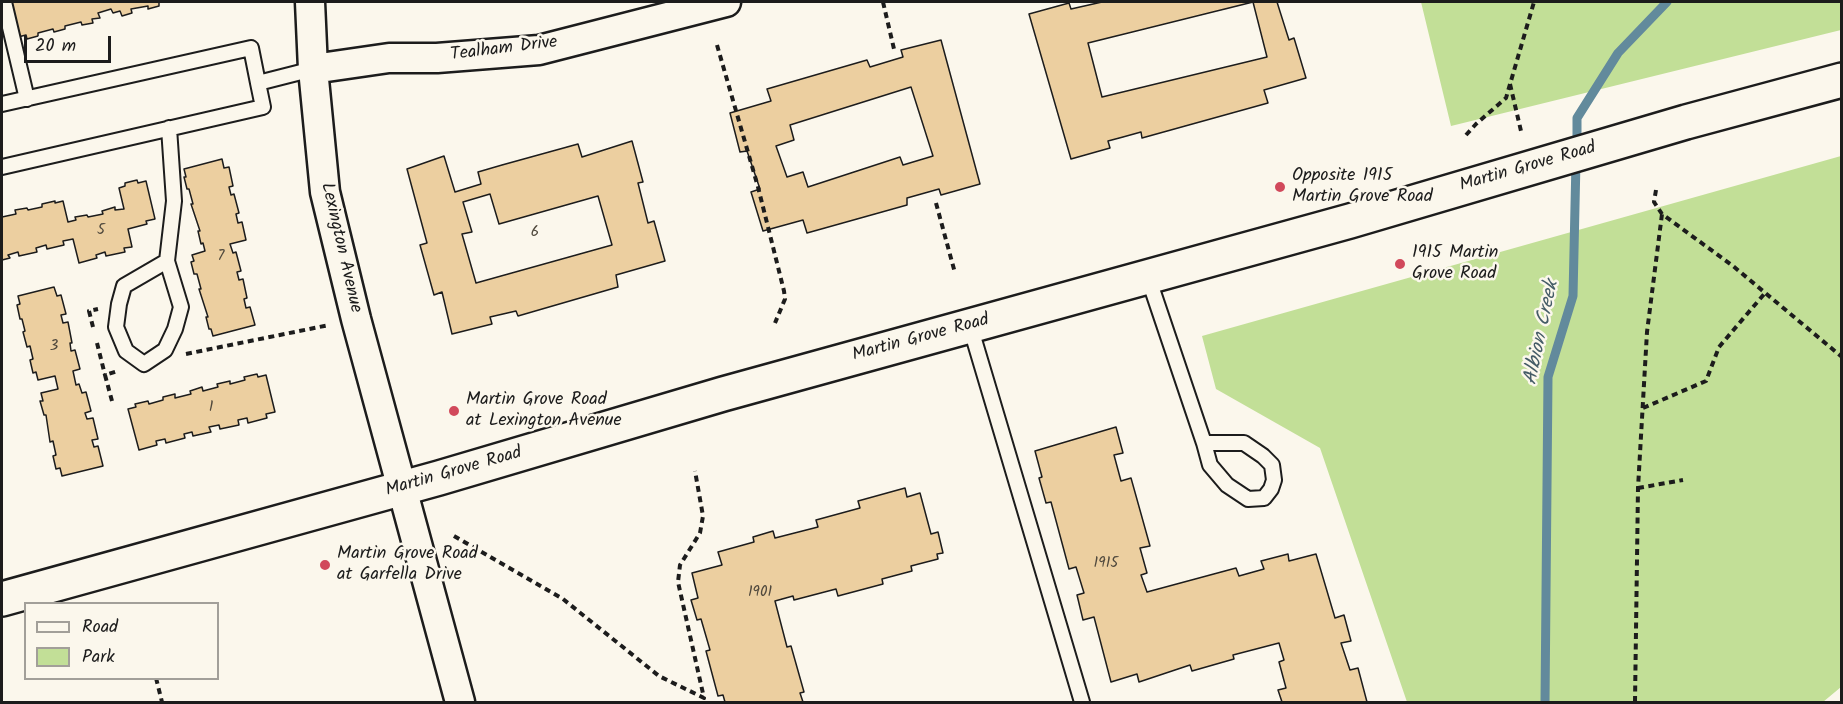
<!DOCTYPE html>
<html>
<head>
<meta charset="utf-8">
<style>
	body { margin:0 }
	#map { position:relative; width:1843px; height:704px; overflow:hidden; background:#fbf7ec; font-family:Kalam,sans-serif }
	canvas { display:block }
	.frame { position:absolute; inset:0; border:3px solid #1c1c1c; pointer-events:none }
	.legend { position:absolute; left:24px; top:602px; width:195px; height:78px; box-sizing:border-box; background:#fbf7ec; border:2px solid #a29f99; margin:0; padding:8px 10px; list-style:none; font-size:18px; color:#1c1c1c }
	.legend li { display:flex; align-items:center; gap:12px; height:30px }
	.legend b { width:30px; border:2px solid #a29f99 }
	.scale { position:absolute; left:24px; top:36px; width:87px; height:27px; box-sizing:border-box; border:3px solid #1c1c1c; border-top:0; padding-left:8px; font-size:18px; line-height:21px; white-space:nowrap; color:#1c1c1c; -webkit-text-stroke:4px #fbf7ec; paint-order:stroke }
</style>
</head>
<body>
<div id="map">
<canvas width="1843" height="704"></canvas>
<div class="frame"></div>
<ul class="legend">
<li><b style="height:8px;background:#fbf7ec"></b>Road</li>
<li><b style="height:16px;background:#c2df97"></b>Park</li>
</ul>
<div class="scale">20 m</div>
</div>
<script>
const g = document.querySelector('canvas').getContext('2d');
g.lineJoin = 'round';
function paint(path, color) {
  g.fillStyle = color;
  g.fill(path, 'evenodd');
}
function toPath(rows) {
  const path = new Path2D();
  for (const r of rows) {
    path.moveTo(r[0], r[1]);
    for (let i = 2; i < r.length; i += 2) path.lineTo(r[i], r[i + 1]);
  }
  return path;
}
function stroke(path, color, width, dash) {
  g.strokeStyle = color;
  g.lineWidth = width;
  g.lineCap = dash ? 'butt' : 'round';
  g.setLineDash(dash || []);
  g.stroke(path);
}
function write(font, color, halo, rows, align = 'center') {
  g.font = font + ' Kalam,sans-serif';
  g.lineWidth = 5;
  g.setLineDash([]);
  g.textBaseline = 'middle';
  g.strokeStyle = halo;
  g.fillStyle = color;
  for (const [text, x, y, turn = 0] of rows) {
    g.save();
    g.translate(x, y);
    g.rotate((+turn || 0) * Math.PI / 180);
    g.textAlign = isNaN(turn) ? turn : align;
    if (halo) g.strokeText(text, 0, 0);
    g.fillText(text, 0, 0);
    g.restore();
  }
}
paint(toPath([
	[1421,2,1841,2,1841,30,1451,126],
	[1841,156,1841,687,1823,702,1407,702,1320,448,1216,389,1202,336]
]), '#c2df97');
stroke(toPath([
	[1577,148,1577,118,1618,53,1667,2],
	[1545,702,1548,377,1573,296,1576,161]
]), '#628a9c', 9);
const building = toPath([
	[9,2,163,2,159,2,159,6,148,9,148,6,131,9,132,13,122,16,120,11,113,13,111,9,98,13,100,18,92,19,93,23,82,25,81,22,65,26,65,29,54,32,53,29,38,33,38,36,27,39,26,35,18,37,9,2],
	[1102,2,1277,2,1289,40,1294,38,1306,78,1264,90,1268,103,1142,138,1141,132,1123,137,1108,141,1110,148,1071,159,1029,14,1069,3,1071,9,1102,2],
	[1253,2,1267,57,1102,97,1088,43,1253,2],
	[941,40,980,184,941,195,939,189,907,198,907,205,807,233,803,220,763,231,751,192,760,189,747,151,740,152,730,113,771,101,767,89,867,60,870,67,903,57,901,50,941,40],
	[911,87,933,156,903,165,900,157,808,187,803,172,787,177,776,146,794,140,790,125,911,87],
	[632,141,643,182,638,183,648,223,654,221,665,261,616,275,618,287,518,316,516,311,490,317,492,324,452,334,442,292,434,295,420,245,427,243,407,169,444,156,455,192,481,184,478,172,502,165,578,144,582,157,632,141],
	[490,194,499,224,598,196,612,245,476,283,462,234,472,232,463,202,490,194],
	[222,159,224,168,229,167,233,186,229,187,231,195,234,194,239,213,236,214,238,223,242,222,246,240,230,244,233,253,236,252,241,271,237,272,239,280,243,279,247,298,244,299,246,308,250,307,255,325,213,336,211,329,209,329,206,317,208,317,199,289,201,289,197,274,194,274,191,262,194,261,192,255,205,251,203,243,201,244,198,231,200,231,191,204,193,204,189,189,187,189,184,177,186,177,184,169,222,159],
	[137,180,138,183,146,181,155,219,146,221,147,224,128,229,132,247,124,248,125,252,106,256,105,252,96,255,97,258,79,263,73,239,63,241,64,245,47,249,46,245,36,248,37,252,19,256,18,252,8,255,10,258,2,260,2,217,16,214,15,210,27,208,28,210,42,207,42,204,55,201,55,203,63,201,68,222,76,220,75,217,87,215,88,217,103,214,102,211,115,207,115,210,124,209,119,188,125,186,125,183,137,180],
	[54,287,57,296,61,295,66,314,61,315,63,323,68,322,72,343,70,343,71,351,75,350,80,369,73,371,76,385,79,384,82,393,86,392,91,411,85,413,87,419,93,418,98,439,92,440,94,447,98,446,103,466,62,476,60,468,56,469,53,456,56,455,53,441,50,442,46,415,44,415,40,401,43,401,41,393,58,389,55,376,38,380,36,372,33,373,30,360,33,359,30,346,27,347,23,332,25,331,22,319,20,319,17,305,20,304,18,296,54,287],
	[257,374,258,377,266,375,275,412,266,414,267,418,248,423,247,418,238,420,239,425,220,429,219,425,209,427,211,432,193,436,192,432,184,434,185,438,166,443,165,439,156,441,157,445,139,450,128,409,136,407,135,404,148,401,149,404,163,400,163,397,175,394,175,398,191,394,190,391,202,387,203,391,218,387,217,384,230,381,230,384,245,380,244,377,257,374],
	[1116,427,1123,453,1114,455,1121,481,1131,478,1150,546,1140,548,1147,573,1141,575,1147,592,1236,568,1239,576,1264,569,1261,561,1288,554,1289,561,1316,554,1335,618,1344,615,1351,641,1341,643,1350,670,1358,668,1367,702,1282,702,1278,690,1286,688,1279,662,1284,660,1279,643,1233,655,1234,659,1192,671,1190,665,1139,682,1137,674,1111,682,1094,617,1083,620,1077,595,1084,593,1076,567,1069,569,1051,502,1046,503,1039,478,1042,477,1035,451,1116,427],
	[905,488,907,497,920,493,931,534,938,532,943,553,937,554,938,559,911,566,912,571,882,579,883,584,838,596,836,589,794,600,793,596,775,601,787,647,791,646,804,692,800,693,803,702,725,702,723,695,718,696,706,651,710,650,701,619,697,620,691,600,698,598,692,573,722,565,718,552,754,542,753,537,773,531,775,538,818,527,816,520,860,508,858,501,905,488]
]);
paint(building, '#eccfa0');
stroke(building, '#1c1c1c', 1.5);
const service = toPath([
	[4,2,27,99],
	[2,104,251,48,258,83,313,69],
	[2,167,263,107,258,83],
	[167,261,181,307,175,329,165,350,144,364,126,351,116,327,119,304,124,286,167,261,174,201,169,128],
	[1148,277,1204,443,1210,465,1227,485,1248,499,1264,498,1271,489,1274,480,1272,465,1263,456,1244,443,1204,443],
	[970,326,1082,702]
]);
const minor = toPath([
	[310,2,313,69,325,192,356,319,460,702],
	[313,69,389,58,437,58,539,50,726,2]
]);
const secondary = toPath([
	[2,599,439,478,723,394,1350,221,1686,122,1842,80]
]);
stroke(service, '#1c1c1c', 18);
stroke(minor, '#1c1c1c', 33);
stroke(secondary, '#1c1c1c', 38);
stroke(toPath([
	[883,2,894,49],
	[717,45,758,187,784,291,785,299,775,323],
	[1510,84,1521,131],
	[1466,135,1476,124,1506,98,1534,2],
	[1656,190,1654,202,1662,214,1733,266,1842,357],
	[936,203,955,273],
	[93,327,89,311,98,309],
	[97,343,105,375],
	[186,354,329,325],
	[112,401,105,375,118,371],
	[1643,408,1706,381,1719,347,1765,293],
	[1638,488,1683,480],
	[454,536,563,599,659,676,704,698,678,582,680,565,700,533,703,516,695,471],
	[156,678,162,702],
	[1635,702,1638,488,1647,332,1662,214]
]), '#1c1c1c', 4, [6, 4.5]);
stroke(service, '#fbf7ec', 14);
stroke(minor, '#fbf7ec', 28);
stroke(secondary, '#fbf7ec', 33);
for (const [x, y, r, color] of [
	[1280,187,6,"#d1495b"],
	[1400,264,6,"#d1495b"],
	[454,411,6,"#d1495b"],
	[325,565,6,"#d1495b"]
]) {
  const dot = new Path2D();
  dot.arc(x, y, r, 0, 2 * Math.PI);
  g.fillStyle = color;
  g.fill(dot);
  stroke(dot, '#fbf7ec', 2);
}
write('15px', '#50493d', null, [
	["5",101,231],
	["6",535,233],
	["7",221,257],
	["3",54,347],
	["1",211,408],
	["1915",1106,564],
	["1901",760,593]
]);
write('18px', '#1c1c1c', '#fbf7ec', [
	["Tealham Drive",504,50,-7],
	["Martin Grove Road",1528,168,-16],
	["Lexington Avenue",340,248,77],
	["Martin Grove Road",921,339,-15],
	["Martin Grove Road",454,473,-16]
]);
write('18px', '#1c1c1c', '#fbf7ec', [
	["Opposite 1915",1292,177],
	["Martin Grove Road",1292,198],
	["1915 Martin",1412,254],
	["Grove Road",1412,275],
	["Martin Grove Road",466,401],
	["at Lexington Avenue",466,422],
	["Martin Grove Road",337,555],
	["at Garfella Drive",337,576]
], 'left');
write('italic 20px', '#455c67', '#fbf7ec', [
	["Albion Creek",1543,333,-78]
]);
</script>
</body>
</html>
